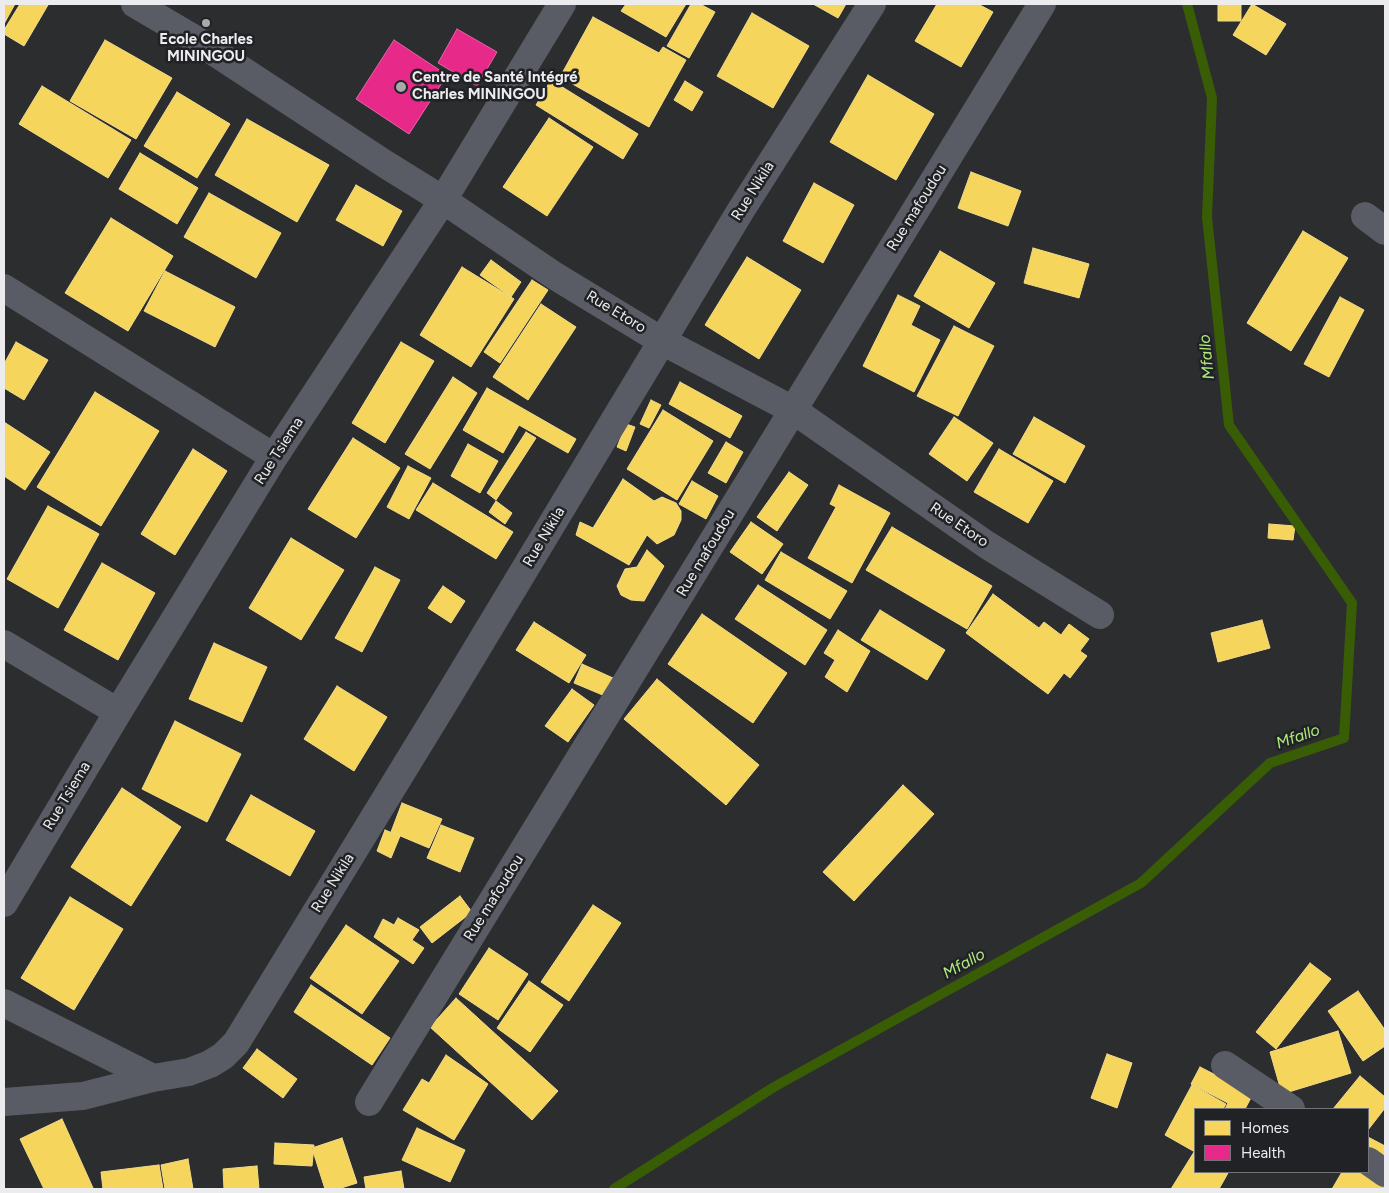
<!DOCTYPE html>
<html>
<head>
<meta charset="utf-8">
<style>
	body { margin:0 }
	#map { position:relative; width:1389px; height:1193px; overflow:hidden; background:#2c2d2f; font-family:Figtree,sans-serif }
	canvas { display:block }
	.frame { position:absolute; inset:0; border:5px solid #ececef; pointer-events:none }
	.legend { position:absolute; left:1194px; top:1108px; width:175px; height:65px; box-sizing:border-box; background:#212226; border:1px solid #727376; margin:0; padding:6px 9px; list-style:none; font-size:15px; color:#ececef }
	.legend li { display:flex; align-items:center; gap:10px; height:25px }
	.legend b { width:25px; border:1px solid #727376 }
</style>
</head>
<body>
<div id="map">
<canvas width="1389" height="1193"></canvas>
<div class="frame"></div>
<ul class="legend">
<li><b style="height:14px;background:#f6d55c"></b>Homes</li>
<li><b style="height:14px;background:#e7298a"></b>Health</li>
</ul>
</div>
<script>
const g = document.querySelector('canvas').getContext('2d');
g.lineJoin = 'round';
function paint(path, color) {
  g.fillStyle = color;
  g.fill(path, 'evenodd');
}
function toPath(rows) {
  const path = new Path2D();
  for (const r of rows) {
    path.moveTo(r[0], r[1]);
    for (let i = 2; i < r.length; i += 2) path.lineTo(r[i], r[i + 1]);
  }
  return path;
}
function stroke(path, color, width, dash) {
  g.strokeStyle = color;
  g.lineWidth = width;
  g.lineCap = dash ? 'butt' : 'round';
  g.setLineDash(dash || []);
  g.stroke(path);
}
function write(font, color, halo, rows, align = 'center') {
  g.font = font + ' Figtree,sans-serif';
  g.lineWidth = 5;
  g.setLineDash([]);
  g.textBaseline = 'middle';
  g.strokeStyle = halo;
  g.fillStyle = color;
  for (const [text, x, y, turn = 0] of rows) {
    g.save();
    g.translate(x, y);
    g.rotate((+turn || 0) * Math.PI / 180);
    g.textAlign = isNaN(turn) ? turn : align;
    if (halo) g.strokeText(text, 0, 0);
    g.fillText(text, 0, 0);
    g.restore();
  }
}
const homes = toPath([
	[4,4,15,4,4,24,4,4],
	[20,4,48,5,24,46,4,34,4,30,20,4],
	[626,4,686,4,666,37,621,11,626,4],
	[691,4,700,4,715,12,689,58,667,46,691,4],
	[813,4,846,4,838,18,813,4],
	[937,4,978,4,993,12,961,67,915,41,937,4],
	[1218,4,1241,4,1241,21,1218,21,1218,4],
	[1252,4,1286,24,1266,55,1233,35,1252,4],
	[752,13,809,46,773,108,717,76,752,13],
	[593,17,659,53,663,47,686,60,649,127,560,77,593,17],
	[105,40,172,78,136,139,70,101,105,40],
	[868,75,934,114,896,180,830,142,868,75],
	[551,80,638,134,623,159,536,105,551,80],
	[685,81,703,92,692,111,674,100,685,81],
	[42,86,131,140,108,178,19,124,42,86],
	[177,92,230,124,197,178,144,146,177,92],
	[549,118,593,147,547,216,503,187,549,118],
	[247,119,329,165,297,222,215,175,247,119],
	[140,153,198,188,177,224,119,189,140,153],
	[971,172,1021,191,1008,226,958,208,971,172],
	[814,183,854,205,823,263,783,241,814,183],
	[356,185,402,211,383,246,336,220,356,185],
	[209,193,281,233,256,278,184,237,209,193],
	[111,218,173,256,128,331,65,293,111,218],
	[1303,231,1348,258,1291,351,1247,323,1303,231],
	[1033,248,1089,264,1079,298,1024,283,1033,248],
	[940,251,995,283,969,328,914,296,940,251],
	[747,257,801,290,759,359,705,325,747,257],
	[491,260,521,282,511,297,480,275,491,260],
	[462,267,514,299,471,367,420,335,462,267],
	[165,271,235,307,215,347,144,311,165,271],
	[532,280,548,290,500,363,484,352,532,280],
	[898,295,920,306,911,325,940,340,914,392,863,366,898,295],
	[1340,297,1364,310,1329,377,1304,364,1340,297],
	[541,304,576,327,528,400,493,377,541,304],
	[954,326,994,346,958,416,917,396,954,326],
	[16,342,48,360,24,400,4,388,4,364,16,342],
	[401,342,434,361,385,443,352,423,401,342],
	[453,377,477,393,430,469,405,454,453,377],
	[680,382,742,416,730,438,669,404,680,382],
	[487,388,576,439,568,453,519,425,503,453,463,430,487,388],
	[95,392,159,431,101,526,37,487,95,392],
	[651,400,661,405,649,428,640,424,651,400],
	[663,410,713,441,677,500,627,469,663,410],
	[954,417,993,443,967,481,929,454,954,417],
	[1034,417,1085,446,1065,483,1013,454,1034,417],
	[4,422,50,452,25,490,4,476,4,422],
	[626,424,635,427,626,451,617,447,626,424],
	[526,432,536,438,496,500,487,493,526,432],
	[353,438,400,468,356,538,308,509,353,438],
	[726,442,743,452,726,483,708,473,726,442],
	[468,444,498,461,480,493,451,476,468,444],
	[193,449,227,471,175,555,141,534,193,449],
	[999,449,1053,481,1028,523,974,492,999,449],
	[408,466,431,478,409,519,387,507,408,466],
	[789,472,808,485,777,531,757,517,789,472],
	[623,479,654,501,662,497,676,503,681,511,681,520,674,535,657,544,647,535,629,565,576,535,580,522,593,528,623,479],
	[692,481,718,496,706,519,679,504,692,481],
	[433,483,513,532,496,559,416,510,433,483],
	[839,485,890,513,852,583,808,558,836,507,830,504,839,485],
	[496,501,512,513,505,524,489,512,496,501],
	[48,506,99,534,58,608,7,579,48,506],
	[751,522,783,544,762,574,730,552,751,522],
	[1269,524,1295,526,1293,540,1268,538,1269,524],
	[892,527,992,586,967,629,866,570,892,527],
	[291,538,344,570,301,640,249,608,291,538],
	[647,550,664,566,644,601,631,600,621,595,617,586,625,569,637,567,647,550],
	[781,552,847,591,830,619,765,580,781,552],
	[102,563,155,593,118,660,64,630,102,563],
	[375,567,400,580,362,652,335,638,375,567],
	[758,585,827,630,805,665,735,619,758,585],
	[443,586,465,601,451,623,428,608,443,586],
	[993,594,1039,628,1044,622,1061,635,1069,624,1089,639,1080,651,1087,656,1070,678,1064,673,1048,694,966,633,993,594],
	[880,610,945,650,927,680,861,640,880,610],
	[702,614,787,673,753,723,668,664,702,614],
	[1262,620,1270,648,1218,662,1211,633,1262,620],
	[534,622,586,655,569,683,516,650,534,622],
	[838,630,870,651,847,692,825,677,835,660,824,653,838,630],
	[214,643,267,667,242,722,189,699,214,643],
	[582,664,613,678,605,696,574,683,582,664],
	[657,679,759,765,726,805,624,719,657,679],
	[337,686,387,717,354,771,304,739,337,686],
	[572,689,594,705,568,742,545,726,572,689],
	[175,721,241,754,207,822,142,789,175,721],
	[903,785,934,814,854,901,823,872,903,785],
	[122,788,181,827,131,906,71,867,122,788],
	[251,795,315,831,290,876,226,840,251,795],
	[402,803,442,819,429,848,391,832,402,803],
	[441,825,474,838,460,872,427,858,441,825],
	[385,830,400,836,391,858,377,851,385,830],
	[460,896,472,912,432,943,420,927,460,896],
	[70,897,123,929,74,1010,21,978,70,897],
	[593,905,621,923,569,1001,541,982,593,905],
	[398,918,419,930,412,940,424,948,413,964,374,937,383,919,394,925,398,918],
	[346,925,399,961,362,1014,310,978,346,925],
	[489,948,528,974,498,1020,459,994,489,948],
	[1310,963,1331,979,1276,1049,1256,1032,1310,963],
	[529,981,563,1005,530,1052,497,1028,529,981],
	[311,985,390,1038,372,1065,294,1012,311,985],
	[1358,991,1385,1030,1385,1046,1363,1061,1328,1011,1358,991],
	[456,998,558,1091,532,1120,430,1027,456,998],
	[1338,1031,1351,1073,1282,1094,1270,1052,1338,1031],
	[257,1049,297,1079,283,1098,243,1068,257,1049],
	[1107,1054,1132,1063,1117,1108,1091,1098,1107,1054],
	[446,1055,488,1084,454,1140,403,1110,422,1079,429,1083,446,1055],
	[1200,1067,1253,1094,1245,1109,1225,1109,1228,1103,1191,1084,1200,1067],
	[1360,1076,1385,1097,1385,1108,1368,1130,1368,1109,1333,1109,1360,1076],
	[1192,1085,1226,1104,1223,1109,1195,1109,1195,1152,1165,1135,1192,1085],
	[62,1119,93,1188,90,1189,44,1189,20,1139,62,1119],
	[417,1128,465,1150,450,1182,402,1160,417,1128],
	[1368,1137,1385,1146,1385,1171,1368,1161,1368,1137],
	[342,1138,357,1183,338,1189,325,1189,312,1148,342,1138],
	[275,1143,314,1145,312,1166,274,1164,275,1143],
	[1194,1152,1195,1172,1226,1172,1228,1173,1219,1189,1171,1189,1194,1152],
	[188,1159,193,1189,165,1189,161,1165,188,1159],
	[159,1165,163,1189,103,1189,101,1172,159,1165],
	[257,1166,259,1189,224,1189,223,1169,257,1166],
	[401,1171,404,1189,366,1189,364,1177,401,1171],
	[1342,1172,1358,1172,1385,1187,1385,1189,1332,1189,1342,1172]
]);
paint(homes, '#f6d55c');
stroke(homes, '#f3dc88', 1);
const health = toPath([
	[457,29,497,52,477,86,438,63,457,29],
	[394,40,447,75,409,134,356,99,394,40]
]);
paint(health, '#e7298a');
stroke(health, '#e864a8', 1);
stroke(toPath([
	[614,1189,774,1087,1141,883,1270,763,1344,738,1352,603,1229,425,1207,217,1212,98,1187,4]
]), '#395d04', 10);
stroke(toPath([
	[135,4,193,38,385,164,443,200,555,276,662,341,793,410,987,545,1100,615],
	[1365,216,1385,231],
	[4,288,274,457],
	[4,644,118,712],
	[4,903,118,712,274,457,443,200,562,4],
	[4,1003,153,1078,189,1072,210,1064,223,1056,236,1043,449,695,741,210,872,4],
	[1225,1065,1291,1109],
	[4,1102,83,1096,153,1078],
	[369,1102,1042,4],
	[1368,1161,1385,1173]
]), '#595b65', 28);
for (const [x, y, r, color] of [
	[206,23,5,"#a9a9ac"],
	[401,87,6,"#a9a9ac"]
]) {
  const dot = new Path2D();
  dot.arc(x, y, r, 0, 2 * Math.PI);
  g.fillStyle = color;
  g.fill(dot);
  stroke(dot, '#212226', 2);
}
write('bold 15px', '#ececef', '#212226', [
	["Ecole Charles",206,40],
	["MININGOU",206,57],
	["Centre de Santé Intégré",412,78,"left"],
	["Charles MININGOU",412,95,"left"]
]);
write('15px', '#ececef', '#212226', [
	["Rue Nikila",753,191,-58],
	["Rue mafoudou",917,208,-58],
	["Rue Etoro",616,312,31],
	["Rue Tsiema",279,451,-57],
	["Rue Etoro",959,525,34],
	["Rue Nikila",544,537,-59],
	["Rue mafoudou",706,553,-59],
	["Rue Tsiema",67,796,-59],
	["Rue Nikila",333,883,-58],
	["Rue mafoudou",494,898,-58]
]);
write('italic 16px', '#b1ec7d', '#212226', [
	["Mfallo",1207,357,-96],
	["Mfallo",1298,737,-19],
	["Mfallo",964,964,-29]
]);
</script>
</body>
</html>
